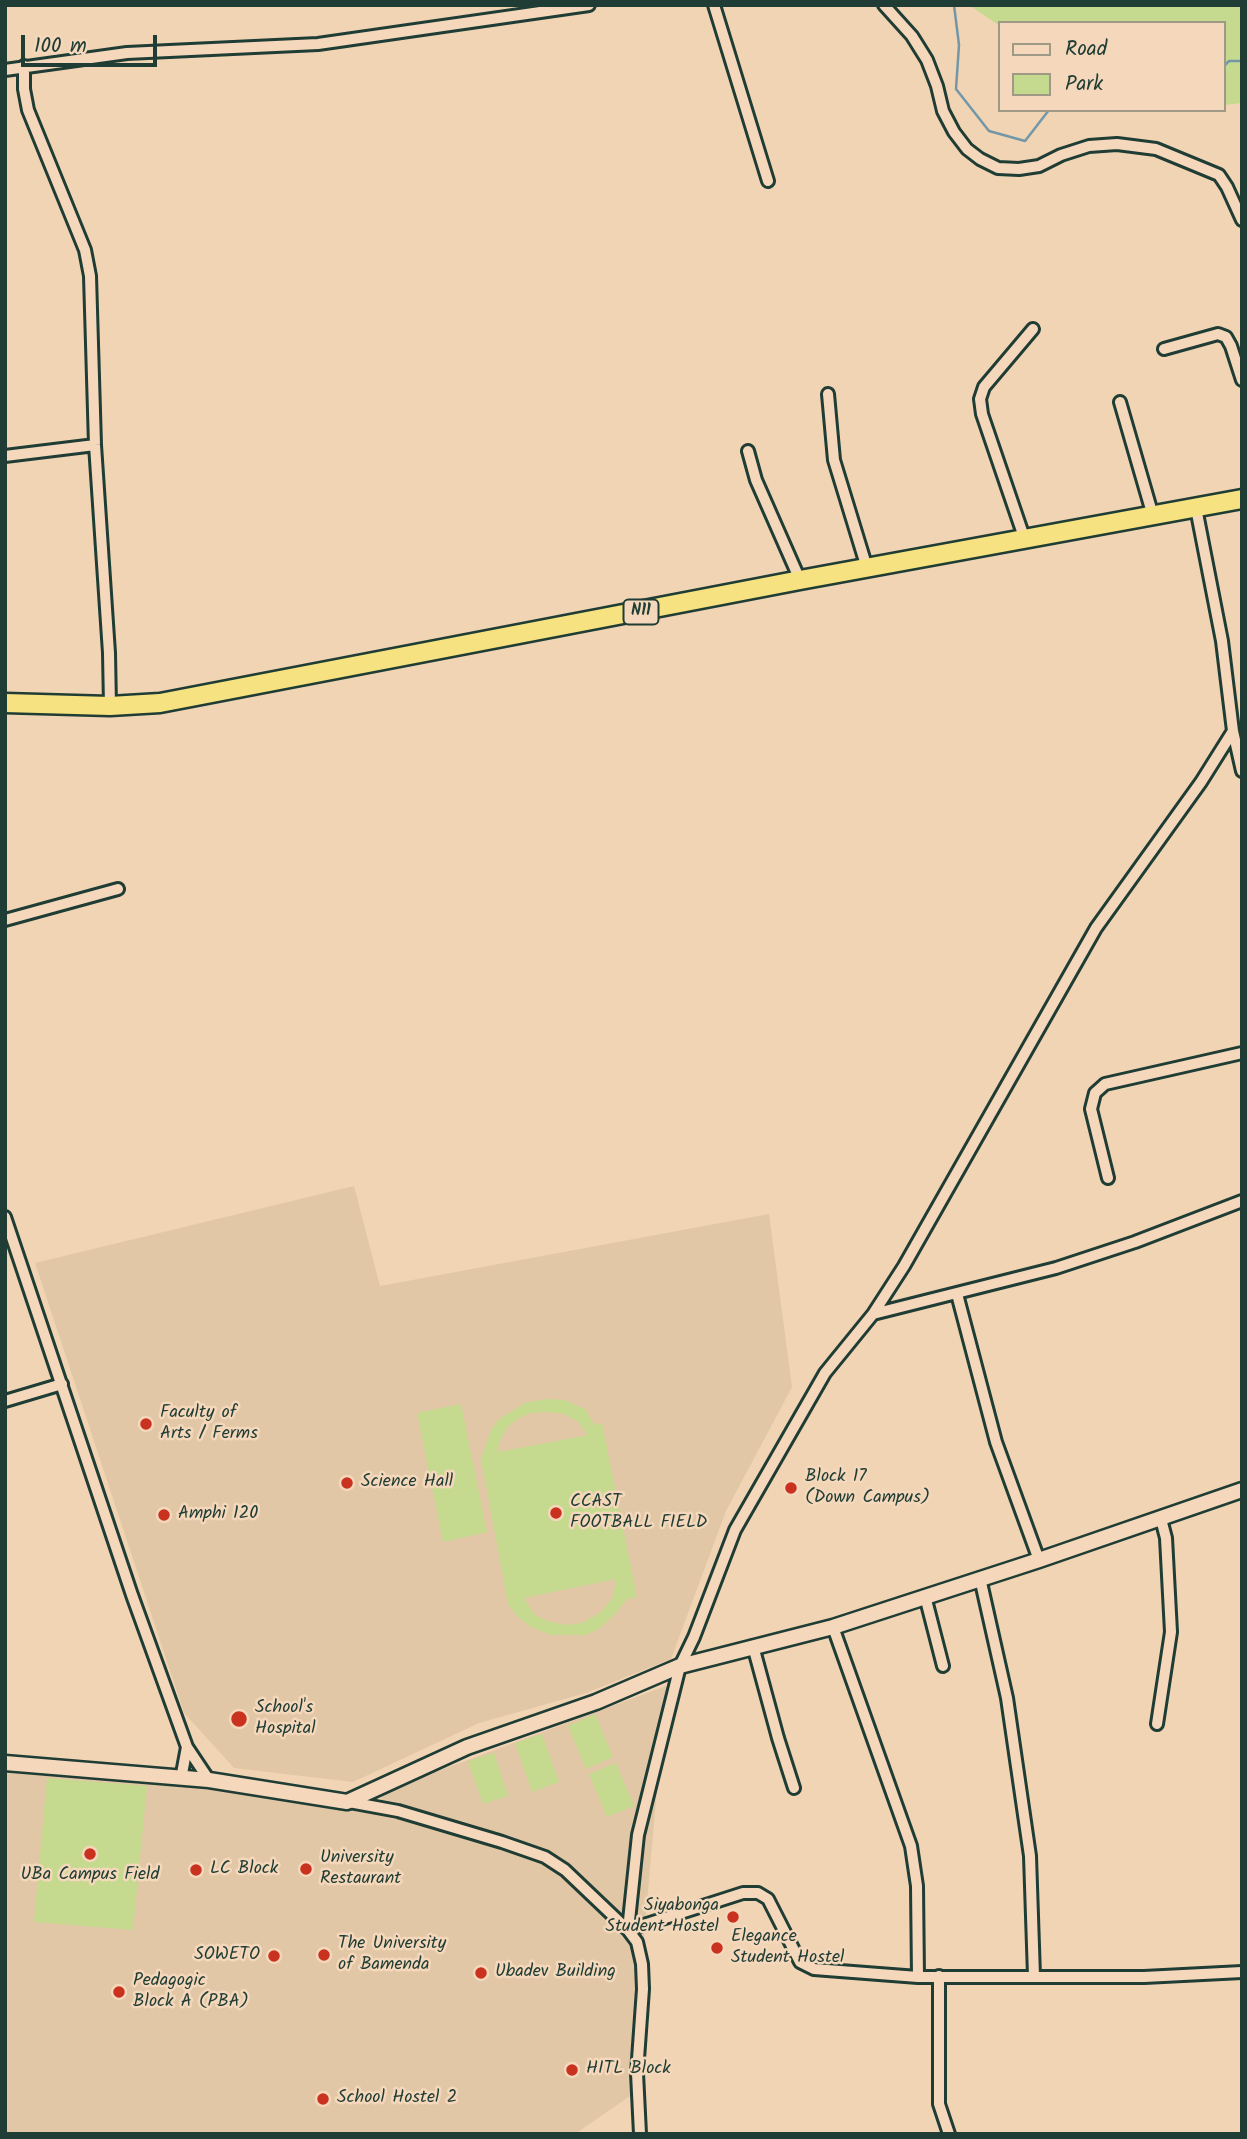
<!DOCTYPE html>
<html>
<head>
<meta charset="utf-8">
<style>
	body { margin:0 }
	#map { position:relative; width:1247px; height:2139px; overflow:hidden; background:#f1d4b4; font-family:Kalam,sans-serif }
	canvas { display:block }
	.frame { position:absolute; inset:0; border:7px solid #1f3d34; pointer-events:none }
	.legend { position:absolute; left:998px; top:21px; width:228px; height:91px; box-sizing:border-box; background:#f5d8bb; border:2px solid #9f9a85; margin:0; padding:9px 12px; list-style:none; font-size:21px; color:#1f3d34 }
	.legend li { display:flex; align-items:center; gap:14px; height:35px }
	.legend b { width:35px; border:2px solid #9f9a85 }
	.scale { position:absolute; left:21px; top:35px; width:136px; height:32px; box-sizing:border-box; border:4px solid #1f3d34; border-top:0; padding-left:9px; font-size:21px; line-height:24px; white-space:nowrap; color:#1f3d34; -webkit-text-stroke:5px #f5d8bb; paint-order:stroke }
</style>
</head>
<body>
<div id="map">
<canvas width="1247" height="2139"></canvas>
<div class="frame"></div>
<ul class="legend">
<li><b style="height:9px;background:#f5d8bb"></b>Road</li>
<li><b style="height:19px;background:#c5da8f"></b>Park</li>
</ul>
<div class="scale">100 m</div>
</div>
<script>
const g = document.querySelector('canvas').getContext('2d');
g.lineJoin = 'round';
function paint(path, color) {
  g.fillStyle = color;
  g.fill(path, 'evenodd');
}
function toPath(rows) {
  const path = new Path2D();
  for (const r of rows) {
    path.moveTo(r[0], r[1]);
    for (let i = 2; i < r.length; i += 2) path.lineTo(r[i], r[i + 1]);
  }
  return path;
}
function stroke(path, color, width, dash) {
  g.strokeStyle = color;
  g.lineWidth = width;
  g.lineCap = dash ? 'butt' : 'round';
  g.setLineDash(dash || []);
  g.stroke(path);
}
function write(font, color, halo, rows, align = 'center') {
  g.font = font + ' Kalam,sans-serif';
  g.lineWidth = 5;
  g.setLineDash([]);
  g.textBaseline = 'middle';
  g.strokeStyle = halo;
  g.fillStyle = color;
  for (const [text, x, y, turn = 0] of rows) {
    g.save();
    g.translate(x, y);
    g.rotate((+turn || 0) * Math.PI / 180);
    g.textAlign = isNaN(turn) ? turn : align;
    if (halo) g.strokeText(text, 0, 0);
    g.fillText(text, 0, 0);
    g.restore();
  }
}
paint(toPath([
	[354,1186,380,1286,769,1214,792,1387,726,1511,671,1659,586,1693,479,1723,353,1782,234,1768,184,1713,35,1263],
	[666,1686,630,2096,575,2134,5,2134,5,1766,256,1787,359,1812,374,1813,385,1791]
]), '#e1c7a5');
paint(toPath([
	[969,5,1242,5,1242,103,1224,105,1224,23,1000,23,1000,26],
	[546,1399,564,1400,585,1409,595,1425,602,1423,637,1597,627,1599,614,1615,600,1628,586,1635,551,1635,531,1627,518,1617,508,1604,481,1459,491,1430,499,1419,525,1403],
	[546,1412,564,1414,578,1422,588,1435,498,1452,499,1442,507,1428,516,1420,530,1413],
	[616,1579,613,1597,601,1612,582,1623,565,1625,548,1621,534,1614,524,1598],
	[461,1404,487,1532,443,1542,417,1413],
	[595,1714,613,1757,586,1769,568,1726],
	[542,1734,559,1782,532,1792,515,1743],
	[494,1753,508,1796,483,1804,468,1761],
	[616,1763,634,1806,607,1817,589,1774],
	[47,1778,147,1786,133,1930,34,1922]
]), '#c5da8f');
stroke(toPath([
	[954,5,959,45,956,89,989,131,1025,141,1049,110],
	[1224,66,1229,61,1242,61]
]), '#7497a8', 2.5);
const minor = toPath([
	[714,5,768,181],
	[884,5,912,36,927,60,937,86,943,111,954,132,967,149,980,159,998,168,1019,169,1039,166,1061,155,1089,146,1117,144,1156,149,1219,175,1227,187,1242,220],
	[24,66,24,89,28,110,85,250,90,276,95,445,109,653,110,706],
	[5,70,127,53,318,44,589,5],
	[1164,349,1218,334,1226,337,1231,346,1242,380],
	[828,394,834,460,867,568],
	[1120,402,1153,516],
	[748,451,756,480,800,580],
	[5,456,95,445],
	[1196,508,1222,641,1233,731,1242,771],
	[1025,540,982,414,980,399,984,387,1033,329],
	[5,920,118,889],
	[1108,1178,1091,1109,1095,1093,1105,1084,1242,1053],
	[5,1217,132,1595,187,1747,209,1780],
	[957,1294,996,1442,1039,1560],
	[873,1314,1056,1268,1135,1242,1242,1201],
	[5,1401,62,1384],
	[980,1578,1007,1698,1030,1856,1034,1976],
	[925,1596,943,1666],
	[833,1627,911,1846,917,1886,918,1977],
	[753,1646,778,1738,794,1788],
	[1157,1724,1171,1632,1166,1538,1161,1519],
	[181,1779,187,1747],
	[349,1802,398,1811,502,1842,545,1857,565,1870,628,1930,637,1942,642,1964,643,1989,637,2073,640,2134],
	[628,1930,638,1835,680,1666,694,1637,735,1530,825,1373,873,1314,904,1266,1096,928,1201,782,1233,731],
	[628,1930,743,1893,758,1893,768,1899,800,1962,814,1969,918,1977,1144,1977,1242,1972],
	[939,1976,939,2104,949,2134]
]);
const tertiary = toPath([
	[5,1763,209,1780,347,1802,467,1747,596,1702,680,1666,833,1627,1039,1560,1242,1490]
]);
const trunk = toPath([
	[5,703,110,706,160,703,800,580,1242,499]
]);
stroke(minor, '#1f3d34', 16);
stroke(tertiary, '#1f3d34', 19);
stroke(trunk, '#1f3d34', 23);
stroke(minor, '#f5d8bb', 10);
stroke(tertiary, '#f5d8bb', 14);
stroke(trunk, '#f7e281', 18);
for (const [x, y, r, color] of [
	[146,1424,7,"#c8321e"],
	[347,1483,7,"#c8321e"],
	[791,1488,7,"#c8321e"],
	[556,1513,7,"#c8321e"],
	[164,1515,7,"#c8321e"],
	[239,1719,9,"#c8321e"],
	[90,1854,7,"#c8321e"],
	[306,1869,7,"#c8321e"],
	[196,1870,7,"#c8321e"],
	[733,1917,7,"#c8321e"],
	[717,1948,7,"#c8321e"],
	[324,1955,7,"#c8321e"],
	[274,1956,7,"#c8321e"],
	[481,1973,7,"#c8321e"],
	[119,1992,7,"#c8321e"],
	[572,2070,7,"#c8321e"],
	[323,2099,7,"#c8321e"]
]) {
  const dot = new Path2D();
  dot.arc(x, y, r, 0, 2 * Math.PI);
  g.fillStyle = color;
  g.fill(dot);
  stroke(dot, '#f5d8bb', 2.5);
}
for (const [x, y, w] of [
	[641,612,35]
]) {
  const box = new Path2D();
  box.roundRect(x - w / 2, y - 12.5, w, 25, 5);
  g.fillStyle = '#f5d8bb';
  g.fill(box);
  stroke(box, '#1f3d34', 2);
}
write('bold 16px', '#1f3d34', null, [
	["N11",641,612]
]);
write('18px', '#1f3d34', '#f5d8bb', [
	["Faculty of",160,1414],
	["Arts / Ferms",160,1435],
	["Block 17",805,1478],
	["(Down Campus)",805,1499],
	["Science Hall",361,1483],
	["CCAST",570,1503],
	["FOOTBALL FIELD",570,1524],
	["Amphi 120",178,1515],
	["School's",255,1709],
	["Hospital",255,1730],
	["University",320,1859],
	["Restaurant",320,1880],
	["LC Block",210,1870],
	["UBa Campus Field",90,1876,"center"],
	["Siyabonga",719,1907,"right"],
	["Student Hostel",719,1928,"right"],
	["Elegance",731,1938],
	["Student Hostel",731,1959],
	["The University",338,1945],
	["of Bamenda",338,1966],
	["SOWETO",260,1956,"right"],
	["Ubadev Building",495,1973],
	["Pedagogic",133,1982],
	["Block A (PBA)",133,2003],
	["HITL Block",586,2070],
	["School Hostel 2",337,2099]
], 'left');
</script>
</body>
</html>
